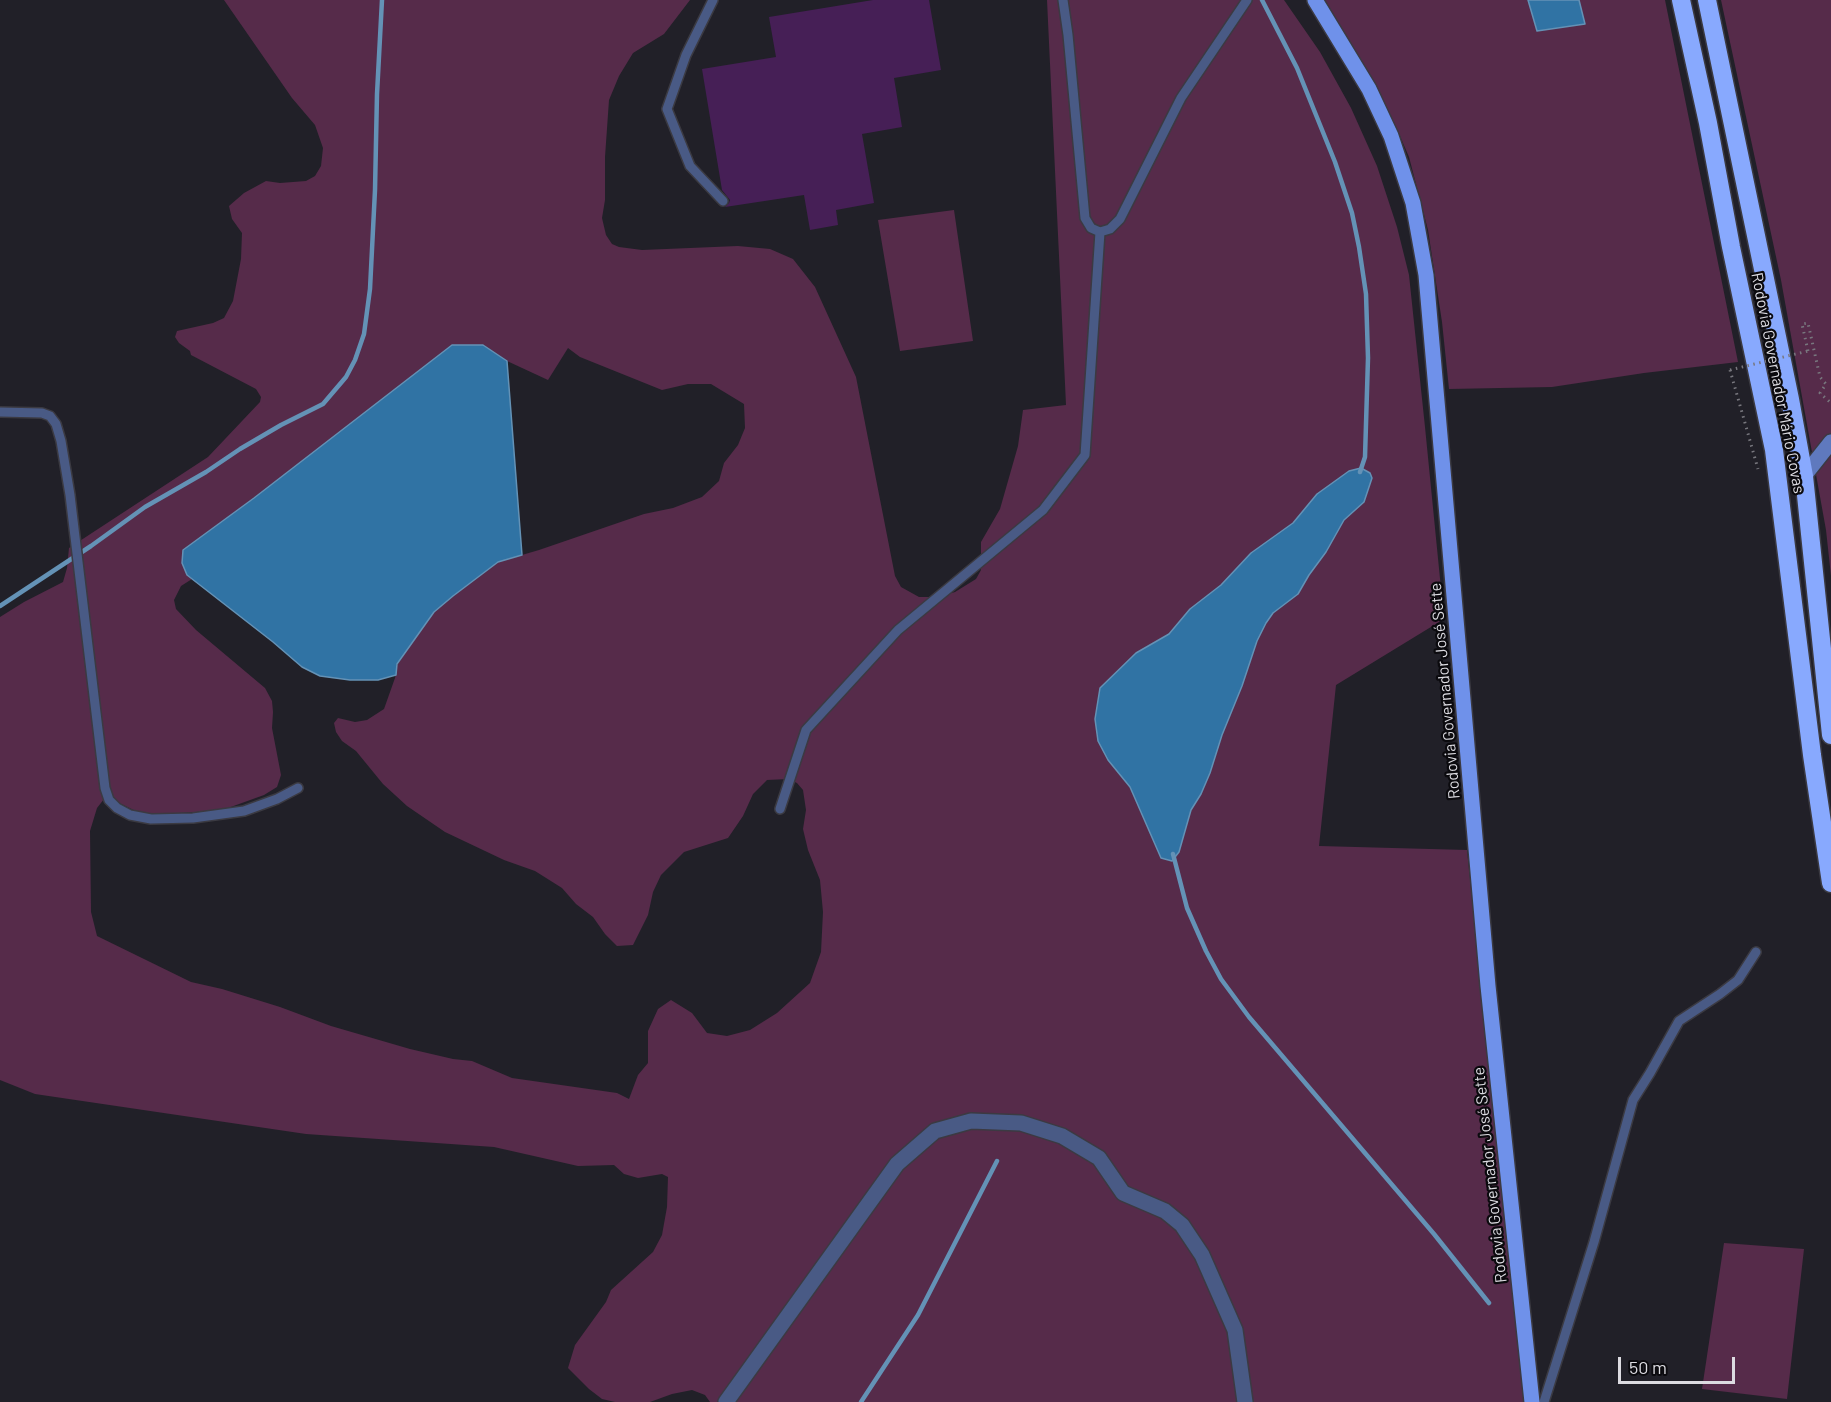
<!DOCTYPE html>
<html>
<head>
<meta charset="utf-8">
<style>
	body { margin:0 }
	#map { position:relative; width:1831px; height:1402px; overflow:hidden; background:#212028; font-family:Barlow,sans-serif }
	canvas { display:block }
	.scale { position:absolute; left:1618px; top:1357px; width:117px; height:27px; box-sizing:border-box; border:3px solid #dcdbe1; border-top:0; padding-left:8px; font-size:18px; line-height:21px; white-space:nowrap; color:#dcdbe1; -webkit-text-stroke:4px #0b0a0e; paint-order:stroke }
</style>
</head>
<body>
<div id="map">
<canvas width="1831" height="1402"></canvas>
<div class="scale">50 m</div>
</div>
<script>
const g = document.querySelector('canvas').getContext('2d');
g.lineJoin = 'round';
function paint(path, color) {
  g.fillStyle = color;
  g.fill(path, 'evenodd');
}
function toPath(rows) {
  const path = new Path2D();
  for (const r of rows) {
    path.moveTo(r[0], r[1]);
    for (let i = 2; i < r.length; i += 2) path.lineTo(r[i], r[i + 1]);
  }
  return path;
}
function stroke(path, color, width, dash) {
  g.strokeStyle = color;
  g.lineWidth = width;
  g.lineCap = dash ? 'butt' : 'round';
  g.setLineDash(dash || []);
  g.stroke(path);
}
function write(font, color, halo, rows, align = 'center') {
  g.font = font + ' Barlow,sans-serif';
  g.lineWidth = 4.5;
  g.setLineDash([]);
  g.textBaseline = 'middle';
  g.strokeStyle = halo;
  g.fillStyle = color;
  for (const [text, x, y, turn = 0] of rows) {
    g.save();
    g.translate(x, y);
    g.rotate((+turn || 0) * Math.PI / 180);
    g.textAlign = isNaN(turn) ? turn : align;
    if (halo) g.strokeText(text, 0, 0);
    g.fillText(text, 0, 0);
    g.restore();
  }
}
paint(toPath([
	[224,0,690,0,664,34,633,53,619,76,609,100,605,157,605,200,602,218,606,235,612,244,619,247,642,250,738,246,770,249,793,259,815,287,856,377,895,576,901,587,919,597,938,597,955,592,976,579,981,570,981,542,1000,509,1018,446,1023,410,1066,405,1047,0,1284,0,1320,52,1351,108,1377,166,1397,227,1409,275,1425,427,1444,619,1336,685,1319,846,1467,850,1524,1402,710,1402,705,1395,692,1390,672,1394,650,1402,615,1402,602,1399,589,1389,568,1368,575,1345,606,1302,611,1290,653,1252,662,1235,667,1207,668,1177,662,1174,638,1178,624,1174,614,1165,578,1166,494,1147,306,1134,35,1094,0,1080,0,617,24,602,63,582,67,568,69,548,208,457,260,402,261,397,256,389,191,355,190,351,179,343,175,337,177,331,213,323,224,318,233,301,241,259,242,233,232,219,229,206,244,193,266,181,280,183,306,181,315,176,321,166,323,148,315,125,292,98],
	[452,345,483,345,507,361,548,380,568,348,580,357,662,390,688,384,711,384,744,404,745,428,738,445,724,463,719,481,702,497,673,508,644,514,539,550,498,562,453,596,434,612,420,631,397,665,395,678,384,709,367,720,355,722,338,718,334,723,336,732,342,741,356,751,383,784,407,806,445,832,504,860,535,871,562,888,576,904,593,917,605,934,617,946,633,945,648,915,653,892,661,875,684,852,728,838,743,816,753,794,767,780,788,779,797,783,803,790,806,810,803,829,808,850,820,880,823,912,821,952,810,983,777,1013,750,1030,727,1036,707,1033,692,1013,671,1000,658,1009,648,1031,648,1063,638,1075,629,1099,617,1093,512,1078,472,1061,453,1059,410,1049,331,1026,280,1007,222,989,191,982,97,936,91,912,90,831,97,808,104,799,117,802,144,815,197,812,228,808,264,795,277,787,281,775,272,728,273,712,272,701,265,688,196,630,176,609,174,600,181,586,192,579,187,575,183,550,254,498],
	[1317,494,1364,502,1344,520,1326,552,1309,575,1298,594,1273,613,1266,623,1257,641,1242,686,1222,735,1210,773,1201,794,1191,810,1182,840,1161,857,1130,787,1108,760,1100,688,1136,653,1169,634,1190,609,1221,585,1251,553,1293,523],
	[1325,0,1528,0,1537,31,1584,24,1579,0,1665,0,1738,362,1644,373,1552,387,1449,389,1442,322,1428,230,1409,157,1397,129,1366,70],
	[1721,0,1831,0,1831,576,1826,530,1781,280],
	[954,210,973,341,900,351,878,220],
	[1724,1243,1804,1249,1787,1399,1702,1389]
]), '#562b4a');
const water = toPath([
	[1528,0,1579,0,1585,24,1537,31,1528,0],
	[452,345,483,345,507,361,522,555,498,562,453,596,434,612,397,664,396,675,378,680,350,680,320,676,302,667,273,642,187,575,182,563,183,550,254,498,452,345],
	[1361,468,1370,473,1372,478,1364,502,1344,520,1326,552,1309,575,1298,594,1273,613,1266,623,1257,641,1242,686,1222,735,1210,773,1201,794,1191,810,1179,852,1172,861,1161,858,1130,787,1108,760,1098,741,1095,719,1100,688,1136,653,1169,634,1190,609,1221,585,1251,553,1293,523,1317,494,1349,471,1361,468]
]);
paint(water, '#3073a4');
stroke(water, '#6492b6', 1.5);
stroke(toPath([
	[1262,0,1297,68,1335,162,1352,213,1359,247,1366,294,1368,358,1365,457,1360,472],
	[0,606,91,546,145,507,206,472,240,449,281,425,323,404,346,377,355,360,364,334,370,289,375,190,377,94,382,0],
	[1173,854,1187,908,1206,951,1221,979,1249,1017,1434,1234,1489,1303],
	[861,1402,918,1315,997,1161]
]), '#6492b6', 4.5);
paint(toPath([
	[873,0,929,0,941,70,894,78,902,127,862,134,874,203,836,210,838,225,810,230,804,195,725,207,729,203,730,200,722,190,702,69,776,57,769,17]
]), '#461f56');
const lane = toPath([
	[713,0,686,55,667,109,690,166,723,201],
	[1063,0,1068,35,1085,218,1091,228,1100,232,1110,229,1120,219,1181,98,1247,0],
	[0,412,42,413,50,416,56,424,61,441,70,495,105,788,109,800,117,808,130,815,151,819,193,818,244,811,277,799,298,788],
	[780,809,806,730,898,630,1043,510,1085,455,1100,232],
	[1544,1402,1594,1242,1633,1100,1650,1073,1679,1021,1720,994,1738,980,1756,952]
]);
const street = toPath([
	[726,1402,897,1164,935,1131,971,1121,1021,1123,1062,1136,1099,1158,1123,1193,1165,1211,1182,1225,1202,1255,1235,1330,1245,1402]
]);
const secondary = toPath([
	[1804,476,1831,442]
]);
const primary = toPath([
	[1315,0,1369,89,1391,136,1413,203,1426,275,1488,986,1532,1402]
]);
const highway = toPath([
	[1681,0,1708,123,1731,247,1774,450,1812,755,1831,883],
	[1707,0,1790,399,1804,476,1831,735]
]);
stroke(lane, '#3b3a42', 12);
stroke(street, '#3b3a42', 18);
stroke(secondary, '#3b3a42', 18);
stroke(primary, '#3b3a42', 18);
stroke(highway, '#3b3a42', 21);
stroke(toPath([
	[1808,351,1802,324,1808,323,1820,377,1826,384,1820,393,1831,403],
	[1730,370,1758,469]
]), '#78777e', 3, [1.5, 4.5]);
stroke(lane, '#495a85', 9);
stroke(street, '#495a85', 15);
stroke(secondary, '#5f79be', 15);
stroke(primary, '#6f91ea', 15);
stroke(highway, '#88a9fe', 18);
stroke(toPath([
	[1730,370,1808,351]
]), '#78777e', 3, [1.5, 4.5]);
write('16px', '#dcdbe1', '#0b0a0e', [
	["Rodovia Governador Mário Covas",1778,383,79],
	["Rodovia Governador José Sette",1445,691,-95],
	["Rodovia Governador José Sette",1490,1175,-96]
]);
</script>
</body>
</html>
